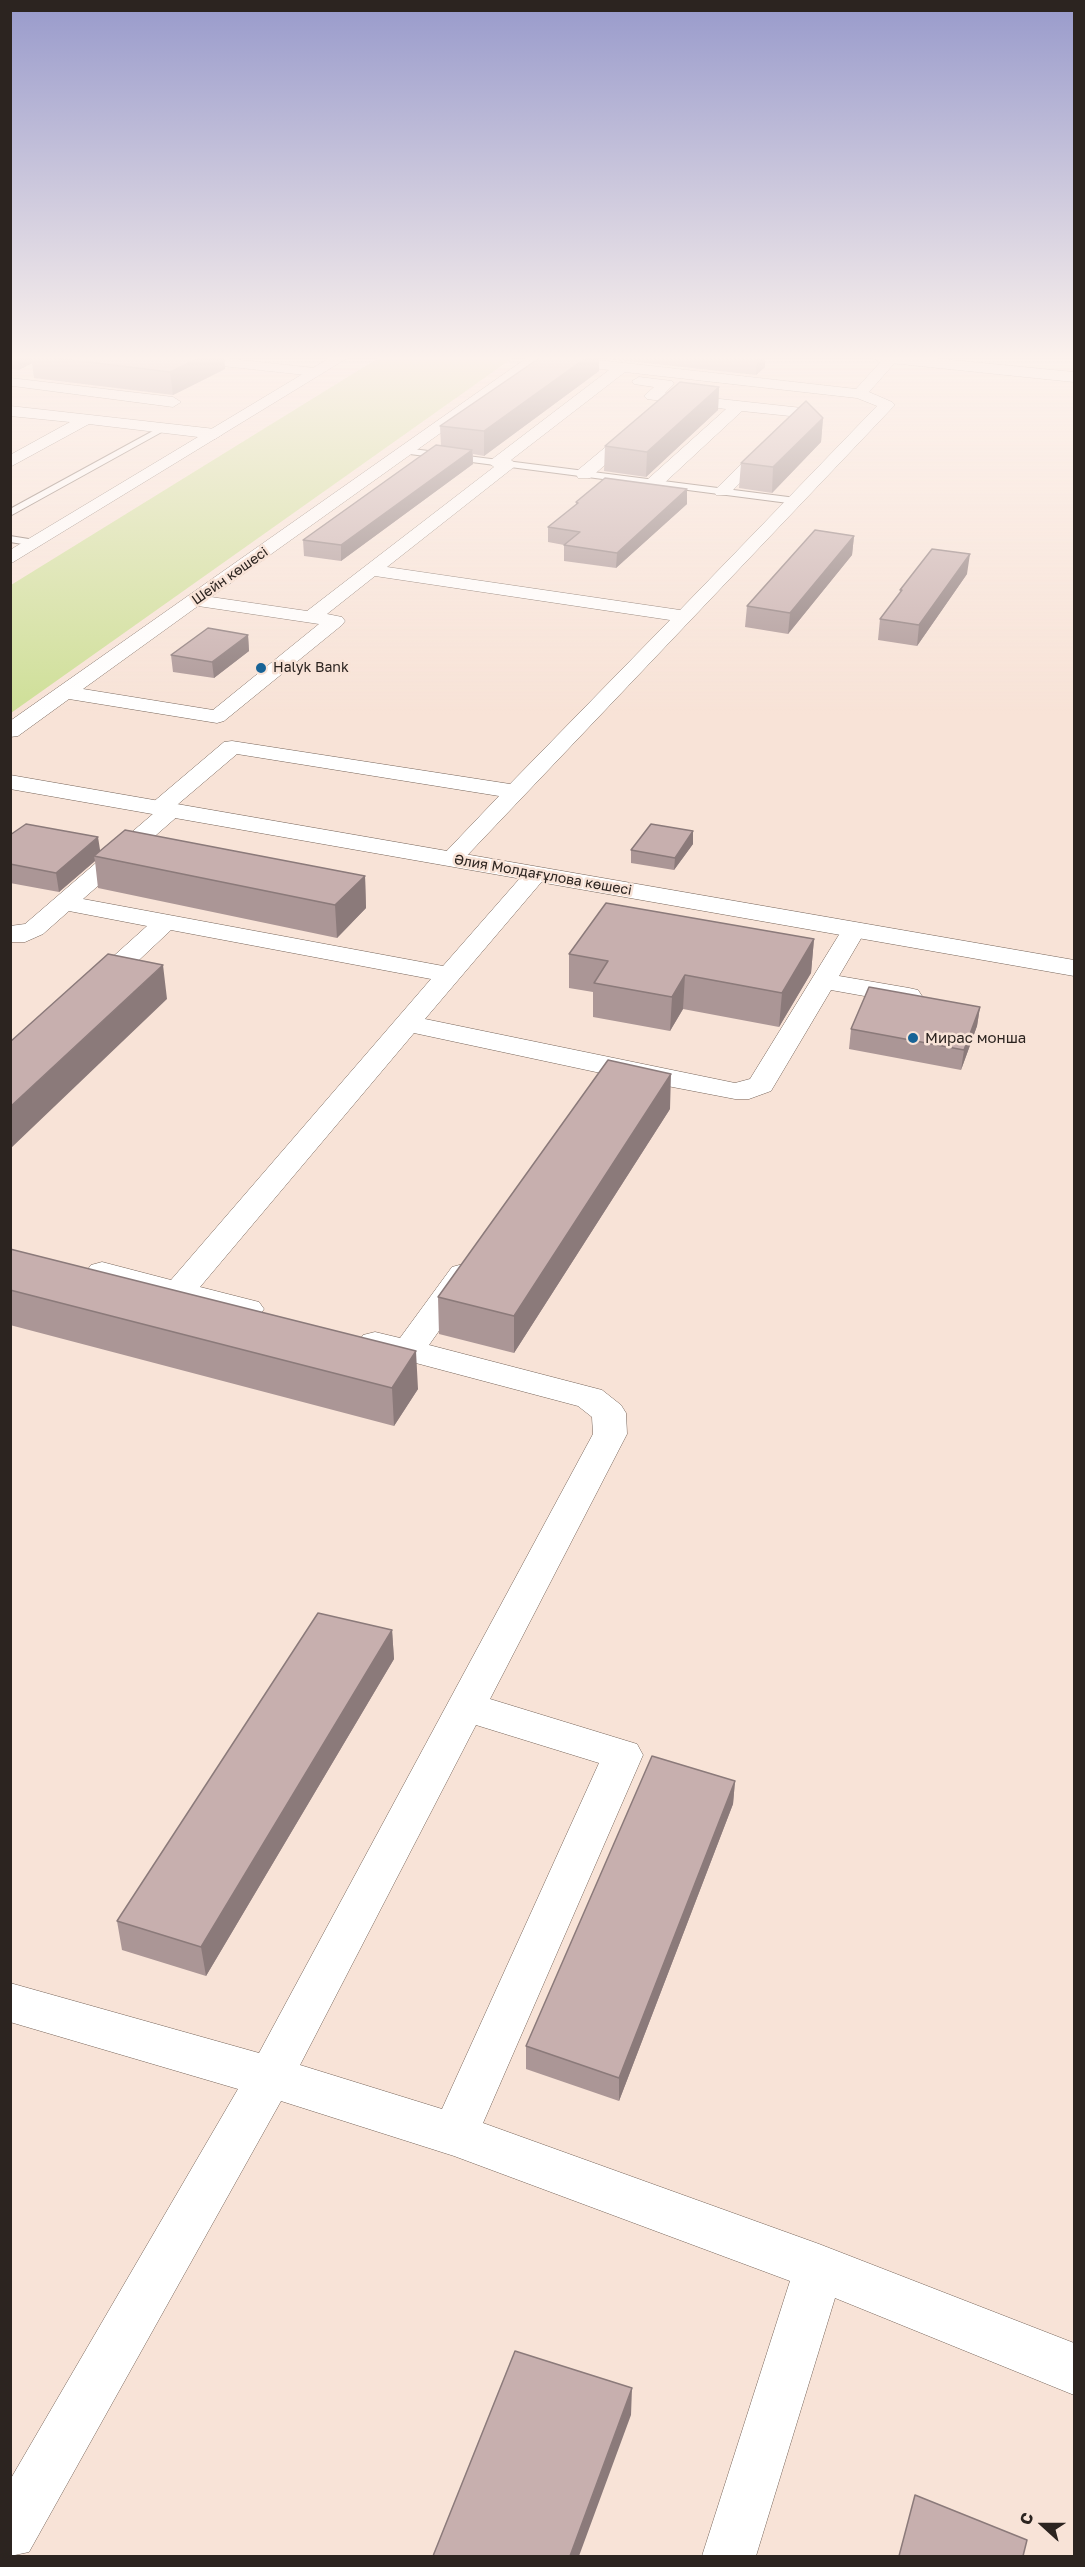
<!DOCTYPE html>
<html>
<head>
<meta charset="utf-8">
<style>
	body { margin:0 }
	#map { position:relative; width:1085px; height:2567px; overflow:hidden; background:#f8e3d7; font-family:"Golos Text",sans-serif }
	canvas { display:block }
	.frame { position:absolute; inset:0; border:12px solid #2c2420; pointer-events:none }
	.north { position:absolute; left:1013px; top:2495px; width:60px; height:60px; -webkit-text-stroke:4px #f8e3d7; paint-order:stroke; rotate:291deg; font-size:16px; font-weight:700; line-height:24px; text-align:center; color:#2c2420 }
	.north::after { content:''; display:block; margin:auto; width:21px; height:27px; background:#2c2420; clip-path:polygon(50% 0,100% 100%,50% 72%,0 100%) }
</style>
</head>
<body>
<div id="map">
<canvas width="1085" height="2567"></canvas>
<div class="frame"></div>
<div class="north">С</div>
</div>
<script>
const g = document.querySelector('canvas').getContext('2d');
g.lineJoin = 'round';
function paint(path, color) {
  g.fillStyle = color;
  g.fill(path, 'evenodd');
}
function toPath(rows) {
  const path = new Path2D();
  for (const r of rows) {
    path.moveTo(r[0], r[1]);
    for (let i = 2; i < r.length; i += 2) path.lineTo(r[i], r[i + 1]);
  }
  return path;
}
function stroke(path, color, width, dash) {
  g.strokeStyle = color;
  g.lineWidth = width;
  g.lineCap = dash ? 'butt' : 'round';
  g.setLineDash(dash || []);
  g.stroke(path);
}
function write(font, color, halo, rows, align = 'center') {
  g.font = font + ' "Golos Text",sans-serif';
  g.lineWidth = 5;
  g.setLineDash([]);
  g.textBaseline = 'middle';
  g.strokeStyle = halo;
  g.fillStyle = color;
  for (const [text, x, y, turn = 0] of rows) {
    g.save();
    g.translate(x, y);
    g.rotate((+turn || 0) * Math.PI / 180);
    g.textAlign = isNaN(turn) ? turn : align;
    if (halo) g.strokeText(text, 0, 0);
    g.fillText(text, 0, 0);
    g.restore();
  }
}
paint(toPath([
	[380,357,514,357,11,713,11,585]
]), '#cedf97');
const service = toPath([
	[162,426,169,428,10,516,10,509,162,426],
	[405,448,796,498,800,501,796,504,402,453,405,448],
	[10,536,35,540,40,543,35,546,10,542,10,536]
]);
const minor = toPath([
	[168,357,214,357,315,368,322,372,315,376,175,361,168,357],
	[528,357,572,357,856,389,885,357,899,358,869,392,892,402,895,405,892,408,459,864,451,866,443,864,439,859,499,796,237,754,177,805,182,810,179,815,83,899,443,966,528,869,536,867,544,869,548,874,544,879,425,1019,735,1083,750,1079,845,925,854,923,863,925,866,930,839,976,909,988,918,990,922,996,918,1002,909,1004,831,990,771,1091,749,1099,735,1099,610,1075,414,1033,200,1287,259,1302,264,1309,259,1316,248,1319,91,1279,86,1272,91,1265,102,1262,171,1280,431,979,171,930,105,992,96,994,87,992,83,986,87,980,147,926,69,911,43,934,25,942,10,942,10,926,25,924,154,813,149,808,152,803,224,742,232,741,510,784,670,620,375,576,327,614,342,617,345,621,342,625,224,721,217,723,69,699,18,736,10,737,10,721,528,357],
	[540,362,609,370,491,460,489,463,494,467,307,611,211,597,540,362],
	[625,372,857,398,877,406,680,610,387,567,514,467,516,464,511,460,625,372],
	[198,606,319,624,213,710,83,689,198,606],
	[639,377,672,381,674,384,665,393,802,408,810,413,728,495,716,495,714,491,790,416,742,411,660,487,654,488,646,483,648,479,726,409,647,399,644,396,654,387,634,384,632,381,639,377],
	[10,378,173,397,181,402,173,407,13,386,10,386,10,378],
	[10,406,215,429,223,434,215,439,89,424,10,467,10,455,70,422,10,416,10,406],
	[638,423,646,428,644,431,590,478,578,478,576,474,578,470,632,425,638,423],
	[463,1264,474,1267,479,1274,429,1345,602,1390,621,1405,626,1413,627,1434,490,1699,637,1744,643,1755,483,2123,819,2244,1074,2343,1074,2395,835,2298,756,2556,702,2556,790,2281,454,2156,281,2101,29,2552,10,2556,10,2480,238,2089,10,2022,10,1983,259,2053,593,1434,592,1417,578,1406,363,1349,359,1342,363,1335,375,1332,400,1338,452,1267,463,1264],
	[476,1725,599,1763,442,2109,300,2065,476,1725]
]);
const tertiary = toPath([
	[331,357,349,357,10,564,10,550,331,357],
	[872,357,922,357,1074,372,1074,382,880,362,872,357],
	[10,775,1074,960,1074,976,10,789,10,775]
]);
stroke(service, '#77655a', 2);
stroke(minor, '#77655a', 1);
stroke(tertiary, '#77655a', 1);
paint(service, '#fff');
paint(minor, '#fff');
paint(tertiary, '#fff');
paint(toPath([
	[10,357,224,357,225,369,173,395,34,378,32,363,19,370,10,369],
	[541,357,765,357,765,367,756,375,599,358,599,371,484,456,473,454,473,464,341,561,304,556,303,540,441,446,440,426],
	[719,387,718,410,646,477,604,471,605,446],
	[823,418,821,442,772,493,739,488,741,463],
	[687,489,687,504,616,568,564,561,564,545,548,542,548,527,576,505,576,502],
	[854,536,852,555,788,634,745,627,747,606],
	[967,574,917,646,878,640,880,619,900,594,900,590],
	[248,635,249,651,214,678,173,672,171,655],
	[693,831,693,844,674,870,631,863,631,850],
	[10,835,100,851,365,876,366,908,337,938,98,888,95,861,59,892,10,883],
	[814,939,811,973,779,1027,683,1009,670,1031,593,1017,593,992,569,988,569,954],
	[980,1007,977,1026,961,1070,849,1049,851,1029],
	[670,1109,514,1353,439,1334,438,1297],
	[10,1249,418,1389,394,1426,10,1325],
	[392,1630,394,1659,206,1976,122,1950,117,1921],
	[735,1781,733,1804,619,2101,526,2069,526,2046]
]), '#ab9696');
paint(toPath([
	[17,357,31,357,32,363,19,370],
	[201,357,224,357,225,369,173,395,170,372],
	[587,357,599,357,599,371,484,456,484,431],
	[757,357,765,357,765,367,756,375],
	[719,387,718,410,646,477,647,452],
	[823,418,821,442,772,493,773,467],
	[472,450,473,464,341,561,341,545],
	[687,489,687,504,616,568,617,553],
	[854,536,852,555,788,634,790,613],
	[970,554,967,574,917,646,919,625],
	[248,635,249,651,214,678,212,662],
	[693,831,693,844,674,870,675,858],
	[98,837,101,856,94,856,95,861,59,892,56,873],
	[365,876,366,908,337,938,335,905],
	[814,939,811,973,779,1027,782,993],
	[163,965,167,999,10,1149,10,1107],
	[685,975,683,1009,670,1031,672,997],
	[980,1007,977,1026,961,1070,964,1050],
	[671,1074,670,1109,514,1353,514,1316],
	[416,1351,418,1389,394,1426,392,1388],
	[392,1630,394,1659,206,1976,201,1947],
	[735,1781,733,1804,619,2101,619,2078],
	[632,2388,631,2415,579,2556,570,2556]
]), '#8b7a7a');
const building = toPath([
	[47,357,201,357,170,372,47,357],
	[541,357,587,357,484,431,440,426,541,357],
	[680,382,719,387,647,452,605,446,680,382],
	[806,401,823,418,773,467,741,463,806,401],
	[436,445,472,450,341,545,303,540,436,445],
	[605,478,687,489,617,553,564,545,580,532,548,527,578,503,576,502,605,478],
	[815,530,854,536,790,613,747,606,815,530],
	[932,549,970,554,919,625,880,619,902,590,900,590,932,549],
	[208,628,248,635,212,662,171,655,208,628],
	[26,824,98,837,56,873,10,864,10,835,26,824],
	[651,824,693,831,675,858,631,850,651,824],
	[125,830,365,876,335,905,94,856,125,830],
	[606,903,814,939,782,993,685,975,672,997,594,983,608,961,569,954,606,903],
	[108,954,163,965,10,1107,10,1042,108,954],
	[869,987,980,1007,964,1050,851,1029,869,987],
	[608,1060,671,1074,514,1316,438,1297,608,1060],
	[10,1249,416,1351,392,1388,10,1290,10,1249],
	[318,1613,392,1630,201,1947,117,1921,318,1613],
	[652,1756,735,1781,619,2078,526,2046,652,1756],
	[515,2351,632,2388,570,2556,433,2556,515,2351],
	[915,2495,1027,2540,1023,2556,899,2556,915,2495]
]);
paint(building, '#c7afae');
stroke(building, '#8b7a7a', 1.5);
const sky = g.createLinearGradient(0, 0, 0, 716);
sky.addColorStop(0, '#989acb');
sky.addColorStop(0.5, '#fcf2ed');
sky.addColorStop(1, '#fcf2ed00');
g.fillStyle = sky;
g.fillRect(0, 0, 1085, 716);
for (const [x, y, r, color] of [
	[261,668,6,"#176396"],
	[913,1038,6,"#176396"]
]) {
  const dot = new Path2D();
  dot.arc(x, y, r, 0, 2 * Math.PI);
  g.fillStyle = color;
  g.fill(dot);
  stroke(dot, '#f8e3d7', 2);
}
write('14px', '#2c2420', '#f8e3d7', [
	["Шейн көшесі",230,576,-35],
	["Әлия Молдағұлова көшесі",543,875,10]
]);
write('14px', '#2c2420', '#f8e3d7', [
	["Halyk Bank",273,668]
], 'left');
write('15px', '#2c2420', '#f8e3d7', [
	["Мирас монша",925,1038]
], 'left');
</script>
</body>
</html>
